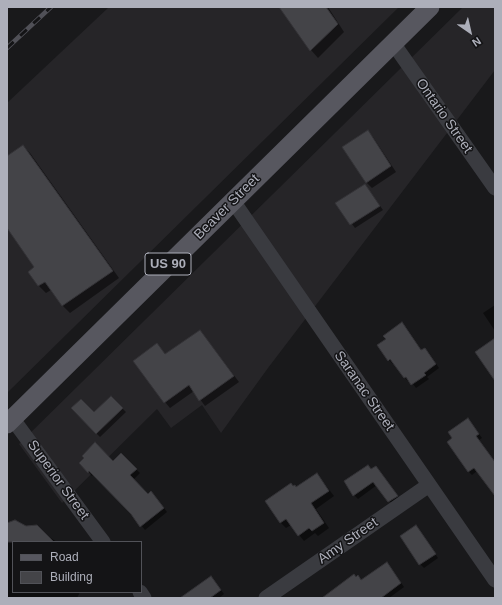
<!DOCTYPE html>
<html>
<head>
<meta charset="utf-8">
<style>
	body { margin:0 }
	#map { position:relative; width:502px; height:605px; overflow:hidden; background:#19191b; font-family:Helvetica,sans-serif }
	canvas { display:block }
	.frame { position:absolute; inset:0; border:8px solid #adafba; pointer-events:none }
	.legend { position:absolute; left:12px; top:541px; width:130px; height:52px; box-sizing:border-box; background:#141416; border:1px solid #515258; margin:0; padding:5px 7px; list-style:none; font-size:12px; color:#adafba }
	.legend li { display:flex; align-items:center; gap:8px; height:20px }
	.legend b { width:20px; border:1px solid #515258 }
	.north { position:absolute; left:450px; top:12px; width:40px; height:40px; -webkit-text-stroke:3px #141416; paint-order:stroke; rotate:146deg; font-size:11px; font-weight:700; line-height:16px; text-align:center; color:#adafba }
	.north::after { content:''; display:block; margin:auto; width:14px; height:18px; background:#adafba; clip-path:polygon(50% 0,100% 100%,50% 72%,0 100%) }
</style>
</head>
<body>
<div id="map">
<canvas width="502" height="605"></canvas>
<div class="frame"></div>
<ul class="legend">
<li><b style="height:5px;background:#57575f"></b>Road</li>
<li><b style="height:11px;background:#444448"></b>Building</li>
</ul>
<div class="north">N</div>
</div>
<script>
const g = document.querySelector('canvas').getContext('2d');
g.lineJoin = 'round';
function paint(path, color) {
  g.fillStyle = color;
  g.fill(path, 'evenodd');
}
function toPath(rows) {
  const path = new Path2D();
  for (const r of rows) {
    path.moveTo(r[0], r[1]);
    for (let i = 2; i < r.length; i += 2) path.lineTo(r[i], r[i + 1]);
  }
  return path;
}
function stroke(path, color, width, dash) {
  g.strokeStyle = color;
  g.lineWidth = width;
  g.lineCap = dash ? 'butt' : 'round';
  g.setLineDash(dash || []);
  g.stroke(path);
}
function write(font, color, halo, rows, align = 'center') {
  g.font = font + ' Helvetica,sans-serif';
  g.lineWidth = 3;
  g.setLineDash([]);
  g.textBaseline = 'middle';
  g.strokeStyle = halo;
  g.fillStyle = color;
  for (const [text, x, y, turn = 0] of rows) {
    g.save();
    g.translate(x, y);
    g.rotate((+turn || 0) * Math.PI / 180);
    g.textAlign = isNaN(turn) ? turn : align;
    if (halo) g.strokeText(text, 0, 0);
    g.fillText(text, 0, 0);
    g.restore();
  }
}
paint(toPath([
	[109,7,399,7,7,393,7,103],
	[463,7,495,7,495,70,268,368,221,433,202,405,171,428,157,409,62,503,19,444]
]), '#262528');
paint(toPath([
	[280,7,328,7,344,32,318,58,311,50],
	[367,131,373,137,396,172,372,188,366,182],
	[23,146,30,153,119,278,70,313,63,306,51,290,46,293,39,286,29,272,36,268,7,227,7,157],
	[365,185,383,210,355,228,337,204],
	[495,305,495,331,483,313],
	[406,327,422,351,425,349,429,353,439,368,427,377,429,379,416,388,410,380,408,381,405,378,394,363,393,364,389,360],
	[200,331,205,337,239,382,205,406,194,391,170,408,165,402,157,344,166,355],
	[111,397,126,412,100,437,72,409,94,413],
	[468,419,482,438,479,440,495,462,495,494,477,471,472,475,469,472,448,442,453,438],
	[121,455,140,473,133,480,148,495,155,496,167,512,145,530,132,514,94,474,92,476,80,463,113,462],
	[368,466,372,470,376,467,380,471,400,500,393,505,377,485,358,499,354,495],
	[317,474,334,496,316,509,329,528,318,536,315,533,304,541,291,525,286,528,281,523,266,501,293,487,297,488],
	[7,524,26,527,46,535,57,542,13,542,13,592,80,592,77,598,7,598],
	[419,530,438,558,424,568,420,564],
	[390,567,404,587,389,598,324,598,358,576,362,581],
	[211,577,224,594,219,598,182,598]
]), '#0007');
const building = toPath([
	[279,7,326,7,338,24,310,51,279,7],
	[368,130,391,166,366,183,342,147,368,130],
	[23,145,113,271,62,306,45,282,38,286,28,272,34,267,7,228,7,156,23,145],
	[365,184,380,206,350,225,335,203,365,184],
	[402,322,421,350,425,348,436,364,424,373,426,375,411,385,406,377,404,378,390,359,388,361,377,345,386,339,383,336,402,322],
	[200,330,234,376,199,401,189,385,164,403,133,361,157,343,165,354,200,330],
	[495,338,495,381,475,352,495,338],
	[111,396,123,408,96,434,71,408,81,399,94,412,111,396],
	[468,418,479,434,476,436,495,462,495,496,474,468,468,472,447,442,452,438,448,432,468,418],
	[95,442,113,461,121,453,137,469,130,475,148,494,151,491,164,508,140,527,131,514,89,471,88,473,79,463,84,458,82,456,95,442],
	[368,465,371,469,376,466,398,496,388,502,373,482,353,496,344,481,368,465],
	[317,473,329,491,311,503,324,523,312,531,309,528,298,536,286,519,280,523,265,501,291,483,293,486,295,485,296,487,317,473],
	[15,520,26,526,37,525,54,542,7,542,7,523,15,520],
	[416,525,436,554,419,565,400,536,416,525],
	[387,562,401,583,381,598,322,598,354,574,356,577,358,575,361,580,387,562],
	[211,576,221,590,210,598,180,598,211,576]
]);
paint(building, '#444448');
stroke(building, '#343337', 1);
stroke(toPath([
	[393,43,495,188],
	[233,201,495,580],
	[12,418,103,542],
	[140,592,144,598],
	[266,598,429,485]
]), '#3a3b40', 15);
stroke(toPath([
	[7,424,430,7]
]), '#57575f', 19);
const rail = toPath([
	[7,48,51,7]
]);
stroke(rail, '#505057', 4.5);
stroke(rail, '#141416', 3, [9]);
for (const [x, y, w] of [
	[168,264,46]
]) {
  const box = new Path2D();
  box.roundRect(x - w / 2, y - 11, w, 22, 3);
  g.fillStyle = '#141416';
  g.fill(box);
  stroke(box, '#adafba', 1);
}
write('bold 13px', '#adafba', null, [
	["US 90",168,264]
]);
write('14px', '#adafba', '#141416', [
	["Ontario Street",444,116,55],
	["Beaver Street",227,207,-45],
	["Saranac Street",364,391,55],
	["Superior Street",58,480,54],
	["Amy Street",348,541,-35]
]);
</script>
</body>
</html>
